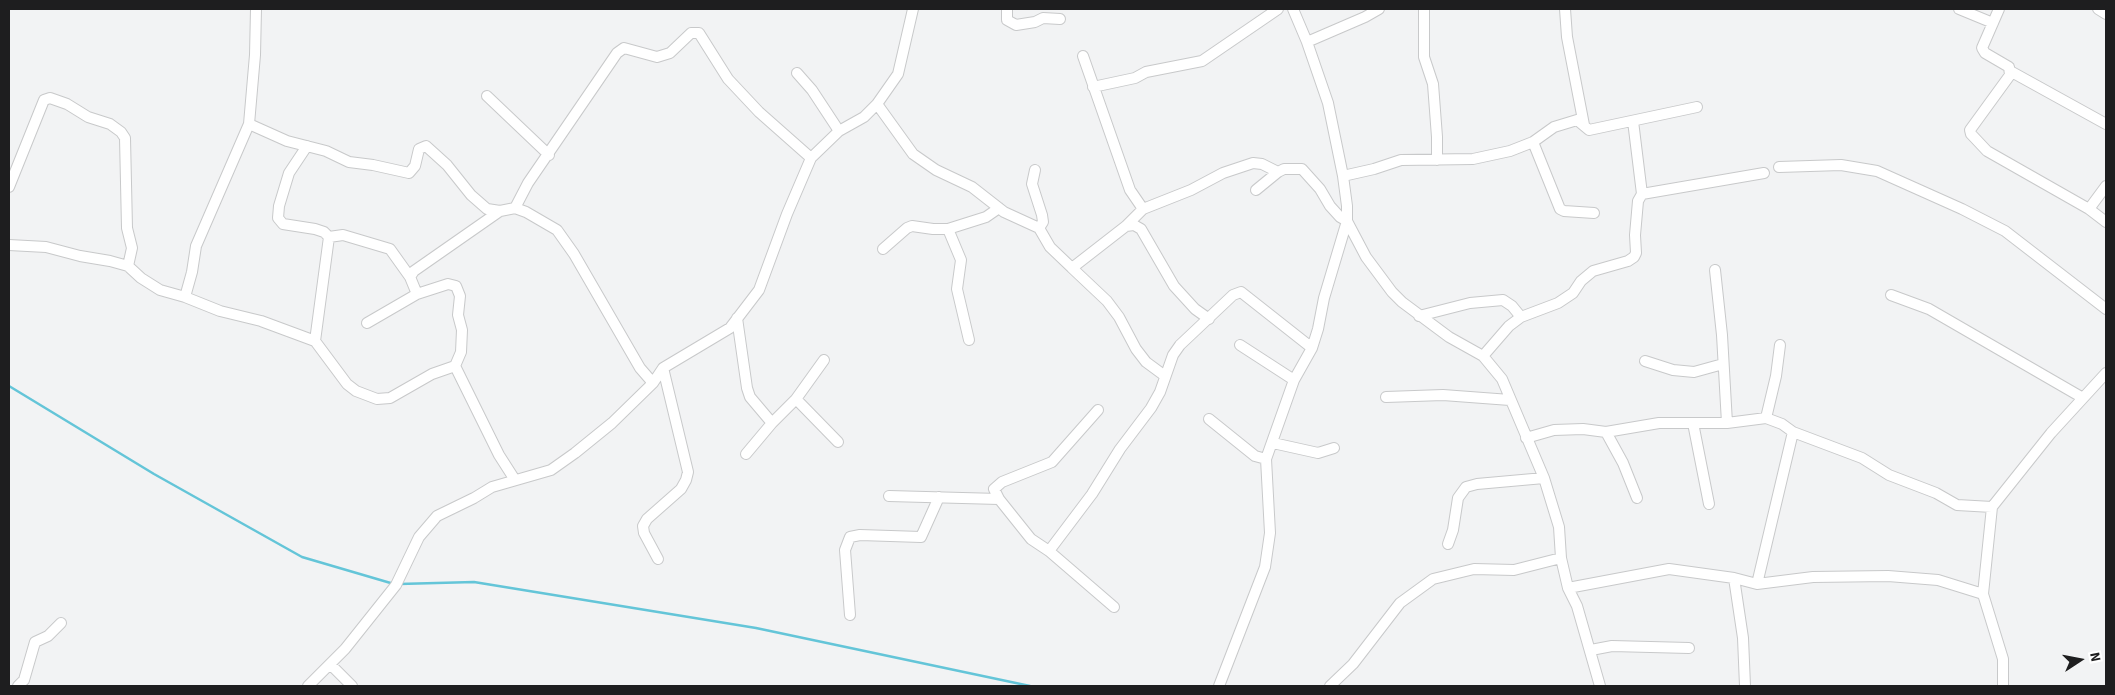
<!DOCTYPE html>
<html>
<head>
<meta charset="utf-8">
<style>
	body { margin:0 }
	#map { position:relative; width:2115px; height:695px; overflow:hidden; background:#f2f3f4; font-family:"Source Sans 3",sans-serif }
	canvas { display:block }
	.frame { position:absolute; inset:0; border:10px solid #1e1e1f; pointer-events:none }
	.north { position:absolute; left:2055px; top:635px; width:50px; height:50px; -webkit-text-stroke:4px #fff; paint-order:stroke; rotate:79deg; font-size:14px; font-weight:700; line-height:20px; text-align:center; color:#1e1e1f }
	.north::after { content:''; display:block; margin:auto; width:18px; height:22px; background:#1e1e1f; clip-path:polygon(50% 0,100% 100%,50% 72%,0 100%) }
</style>
</head>
<body>
<div id="map">
<canvas width="2115" height="695"></canvas>
<div class="frame"></div>
<div class="north">N</div>
</div>
<script>
const g = document.querySelector('canvas').getContext('2d');
g.lineJoin = 'round';
function toPath(rows) {
  const path = new Path2D();
  for (const r of rows) {
    path.moveTo(r[0], r[1]);
    for (let i = 2; i < r.length; i += 2) path.lineTo(r[i], r[i + 1]);
  }
  return path;
}
function stroke(path, color, width, dash) {
  g.strokeStyle = color;
  g.lineWidth = width;
  g.lineCap = dash ? 'butt' : 'round';
  g.setLineDash(dash || []);
  g.stroke(path);
}
stroke(toPath([
	[9,386,154,474,302,557,394,584],
	[399,584,474,582,756,628,1030,686]
]), '#64c5d8', 2.5);
const minor = toPath([
	[1007,9,1007,20,1016,25,1035,22,1043,18,1060,19],
	[1293,9,1307,42,1328,103,1343,176,1347,206,1347,221,1366,257,1392,292,1402,302,1449,337,1483,356,1502,379,1544,478,1559,527,1561,558,1568,588,1577,606,1600,686],
	[1424,9,1424,57,1433,84,1437,137,1437,160],
	[1565,9,1567,37,1584,125,1577,120,1589,130,1697,107],
	[1959,9,1993,23],
	[1999,9,1982,48,1985,53,2009,67,2010,75,1970,130,1971,134,1987,151,2089,209,2106,222],
	[2098,9,2106,14],
	[1307,42,1365,17,1379,9],
	[1083,56,1130,190,1143,209],
	[2010,71,2106,124],
	[797,73,812,90,839,131],
	[1093,87,1135,78,1146,72,1202,61,1278,9],
	[487,96,549,155],
	[877,104,913,154,936,170,972,187,1004,212,1039,228,1050,247,1072,268,1126,226,1143,209,1191,190,1223,173,1253,163,1262,164,1278,172,1284,169,1302,169,1320,189,1330,206,1340,217,1347,221,1324,298,1318,329,1312,348,1294,380,1266,459,1270,533,1265,567,1219,686],
	[249,124,255,55,256,9],
	[1533,142,1560,209,1564,211,1594,213],
	[307,146,289,173,279,206,278,218,283,224,315,229,324,232,329,237,315,341],
	[1779,167,1841,165,1877,171,1962,209,2005,231,2106,309],
	[1035,170,1032,184,1042,215,1043,222,1039,228],
	[1343,176,1374,169,1401,160,1473,159,1510,151,1533,142,1554,127,1577,120],
	[9,187,44,100,50,98,67,104,88,117,110,124,121,132,125,138,127,228,132,248,128,266],
	[1256,190,1278,172],
	[1642,194,1764,173],
	[515,208,528,183,617,53,624,48,657,57,670,53,691,33,699,33,728,79,759,112,811,158],
	[2089,209,2106,186],
	[1126,226,1134,225,1141,229,1174,286,1195,309,1209,319],
	[948,229,961,260,957,289,969,340],
	[329,237,343,235,390,249,410,277],
	[9,245,46,247,80,256,110,261,128,266,141,278,160,290,185,297,220,311,261,321,315,341,347,384,356,391,377,399,390,398,432,374,455,366,499,455,515,480],
	[883,249,907,228,912,226,933,229,948,229,986,217,999,208],
	[1072,268,1107,301,1119,317,1136,349,1146,362,1165,376],
	[1715,270,1722,335,1727,423],
	[417,294,410,277,414,271,500,211],
	[1891,295,1929,309,2083,398],
	[185,297,192,272,196,246,249,124,287,141,326,151,349,162,373,165,409,173,415,166,419,149,426,146,447,165,471,195,487,209,500,211,515,208,526,212,557,230,574,254,640,368,653,383],
	[1419,316,1470,303,1503,300,1512,306,1521,317,1558,303,1573,293,1581,281,1593,271,1628,261,1634,257,1636,253,1635,235,1638,201,1642,194,1633,121],
	[737,318,747,388,750,397,772,423],
	[367,323,417,294,448,284,456,286,460,296,458,315,462,330,461,352,455,366],
	[1240,345,1294,380],
	[1483,356,1509,326,1521,317],
	[1645,361,1673,370,1694,372,1723,364],
	[1386,397,1443,395,1510,400],
	[796,399,838,442],
	[1766,418,1776,376,1780,345],
	[1209,419,1255,456,1266,459],
	[1693,423,1709,504],
	[1606,432,1623,463,1637,498],
	[1526,438,1554,430,1583,429,1606,432,1659,423,1727,423,1766,418,1782,424,1793,432,1862,458,1889,475,1936,493,1957,505,1992,507,2051,433,2106,373],
	[1273,443,1318,453,1334,448],
	[746,454,772,423,796,399,824,360],
	[889,496,999,499,1031,539,1049,551,1114,607],
	[999,499,994,489,1002,482,1052,462,1098,410],
	[1992,507,1983,594,2003,659,2003,686],
	[1448,544,1453,530,1458,498,1466,487,1477,484,1544,478],
	[1049,551,1092,494,1120,449,1151,408,1160,392,1173,355,1180,345,1233,295,1241,292,1312,348],
	[658,559,644,533,643,526,647,519,681,489,686,480,688,472,663,368],
	[1734,578,1743,638,1745,686],
	[1757,584,1793,432],
	[1568,588,1669,569,1734,578,1757,584,1813,577,1888,576,1938,580,1983,594],
	[850,615,845,550,850,537,860,535,921,537,939,497],
	[1591,650,1612,646,1689,648],
	[330,664,352,686],
	[18,686,24,680,35,642,48,636,61,623],
	[308,686,345,649,396,585,419,537,437,516,474,498,492,487,551,470,575,453,612,423,653,383,663,368,730,328,759,290,787,214,811,158,839,131,864,117,877,104,898,74,913,9],
	[1330,686,1353,664,1400,603,1433,579,1474,569,1514,570,1561,558]
]);
stroke(minor, '#c8c9ca', 12);
stroke(minor, '#fff', 10);
</script>
</body>
</html>
